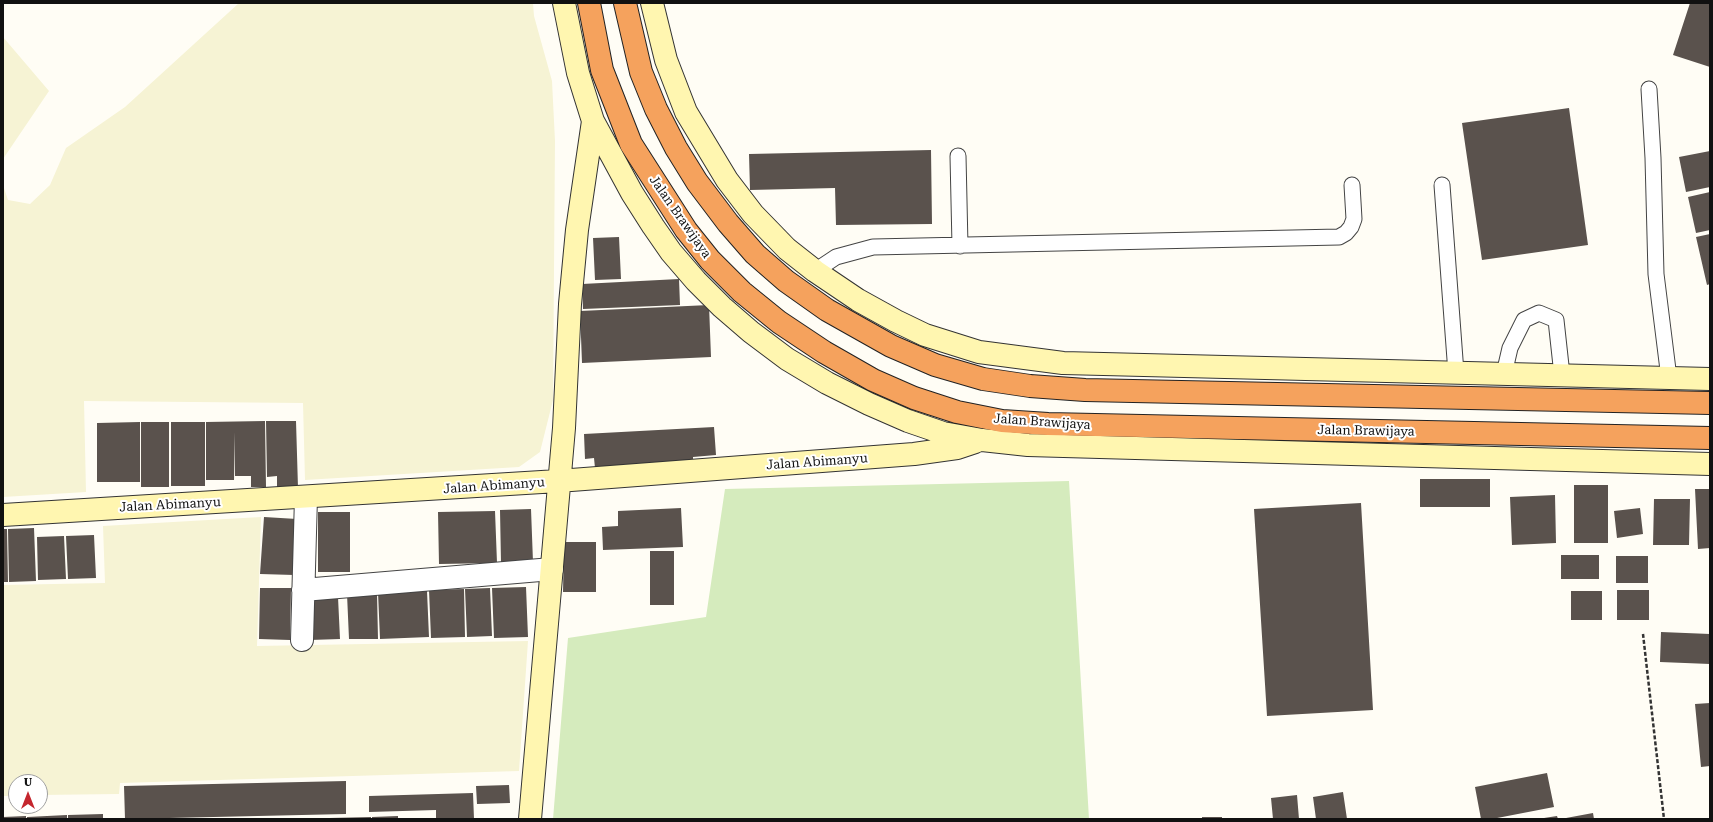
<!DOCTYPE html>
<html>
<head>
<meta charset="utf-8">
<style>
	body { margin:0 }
	#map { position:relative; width:1713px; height:822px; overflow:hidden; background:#fffdf5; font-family:"Roboto Serif",serif }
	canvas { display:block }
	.frame { position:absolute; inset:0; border:4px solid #111; pointer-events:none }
	.north { position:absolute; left:8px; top:774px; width:40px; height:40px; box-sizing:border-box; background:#fff; border:1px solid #a0a0a0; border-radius:50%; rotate:0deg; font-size:11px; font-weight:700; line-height:16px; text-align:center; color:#111 }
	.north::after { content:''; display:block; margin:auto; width:14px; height:18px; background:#c4262e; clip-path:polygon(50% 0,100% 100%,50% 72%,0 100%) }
</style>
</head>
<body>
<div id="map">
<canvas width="1713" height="822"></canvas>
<div class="frame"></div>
<div class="north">U</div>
</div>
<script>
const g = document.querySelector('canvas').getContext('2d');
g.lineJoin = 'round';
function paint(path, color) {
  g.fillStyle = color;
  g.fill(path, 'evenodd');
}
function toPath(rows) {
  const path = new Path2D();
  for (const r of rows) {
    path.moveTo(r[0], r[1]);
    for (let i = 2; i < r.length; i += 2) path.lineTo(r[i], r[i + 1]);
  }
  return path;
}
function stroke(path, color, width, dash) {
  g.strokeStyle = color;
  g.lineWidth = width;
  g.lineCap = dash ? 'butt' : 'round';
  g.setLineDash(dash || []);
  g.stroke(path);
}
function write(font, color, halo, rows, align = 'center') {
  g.font = font + ' "Roboto Serif",serif';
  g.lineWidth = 4;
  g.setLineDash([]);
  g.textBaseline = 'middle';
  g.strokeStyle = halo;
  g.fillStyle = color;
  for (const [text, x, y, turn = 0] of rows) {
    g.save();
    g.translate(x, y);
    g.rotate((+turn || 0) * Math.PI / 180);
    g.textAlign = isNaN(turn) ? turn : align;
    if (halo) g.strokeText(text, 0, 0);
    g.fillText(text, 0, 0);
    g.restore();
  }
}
paint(toPath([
	[239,3,533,3,534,16,552,81,555,141,553,400,540,452,519,467,305,480,303,403,84,401,86,492,3,497,3,185,8,200,30,204,50,185,66,148,125,107],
	[3,37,49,91,3,159],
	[261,517,257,646,528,641,519,771,120,783,119,794,40,795,40,782,16,782,16,796,3,796,3,585,105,583,103,526]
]), '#f6f3d4');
paint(toPath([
	[1069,481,1089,819,553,819,568,638,706,617,725,489]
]), '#d5ebbd');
paint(toPath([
	[1690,3,1710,3,1710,67,1673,55],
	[1569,108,1588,245,1482,260,1462,123],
	[931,150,932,224,836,225,835,188,750,190,749,154],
	[1710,151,1710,187,1686,192,1679,157],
	[1710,192,1710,230,1696,233,1688,197],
	[1710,234,1710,284,1707,285,1696,237],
	[619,237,621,279,595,280,593,238],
	[679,279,680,305,583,309,582,284],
	[709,305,711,357,582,363,580,311],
	[265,421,266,487,251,487,251,476,235,476,235,432,234,480,206,480,206,422],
	[266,421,296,421,298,488,277,488,277,476,267,477],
	[140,422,140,482,97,482,97,423],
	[141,422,169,422,169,487,141,487],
	[171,422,205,422,205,486,171,486],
	[714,427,716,455,693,457,693,463,595,468,594,458,585,459,584,434],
	[1420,479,1490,479,1490,507,1420,507],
	[1574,485,1608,485,1608,543,1574,543],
	[1695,489,1710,489,1710,548,1698,549],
	[1555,495,1556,543,1512,545,1510,497],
	[1654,499,1690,499,1689,545,1653,545],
	[1361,503,1373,710,1267,716,1254,509],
	[681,508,683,547,603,550,602,527,618,526,618,511],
	[1640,508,1643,534,1617,538,1614,511],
	[531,509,533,562,501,563,500,510],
	[495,511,497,563,439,564,438,512],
	[318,512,350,512,350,572,318,572],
	[264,517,297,519,294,575,260,574],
	[34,528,36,581,9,582,8,529],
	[3,529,7,529,8,582,3,582],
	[94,535,96,578,68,579,66,536],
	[64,536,66,579,38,580,37,537],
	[564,542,596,542,596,592,563,592],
	[650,551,674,551,674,605,650,605],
	[1561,555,1599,555,1599,579,1561,579],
	[1616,556,1648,556,1648,583,1616,583],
	[526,587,528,637,494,638,492,588],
	[260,588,291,588,290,640,259,639],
	[490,588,492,636,467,637,465,589],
	[464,589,465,637,431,638,429,590],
	[1617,590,1649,590,1649,620,1617,620],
	[427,591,429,637,380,639,378,592],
	[1571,591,1602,591,1602,620,1571,620],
	[377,593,378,639,349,639,347,594],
	[338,597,340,639,310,640,309,598],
	[1661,632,1710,634,1710,664,1660,662],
	[1710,703,1710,766,1701,767,1695,704],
	[1547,773,1554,807,1492,819,1481,819,1475,787],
	[346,781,346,814,125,819,124,786],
	[509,785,510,803,477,804,476,786],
	[1343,792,1347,819,1316,819,1313,797],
	[473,793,474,819,436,819,436,810,369,812,369,796],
	[1297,795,1299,819,1273,819,1271,798],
	[1593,813,1594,819,1567,819,1566,818],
	[103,814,103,819,68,819,68,815],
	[67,815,67,819,27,819,27,817],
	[26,816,26,819,3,819,3,817],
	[398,816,398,819,372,819,372,817],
	[1557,816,1558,819,1544,819,1544,818],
	[371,817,371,819,330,819,329,818],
	[1202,817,1222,817,1222,819,1202,819]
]), '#5a524d');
const lane = toPath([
	[1649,89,1653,158,1656,274,1669,378],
	[958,156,960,246],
	[1442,185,1456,373],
	[815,271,836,257,873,247,1339,237,1346,233,1351,227,1354,219,1352,185],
	[1504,374,1510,348,1524,320,1539,313,1556,320,1562,375]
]);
const street = toPath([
	[303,590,552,569],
	[302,640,306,497]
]);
const secondary = toPath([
	[564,3,578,73,593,121,632,193,653,226,671,252,696,281,722,307,751,332,787,359,827,383,869,404,908,421,943,433,982,440,1028,445,1710,464],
	[652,3,666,60,686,112,727,180,753,214,787,249,815,271,858,300,896,321,925,335,979,352,1063,363,1710,379],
	[3,515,558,481,914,454,957,448,975,442],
	[530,819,564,428,570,304,577,230,593,121]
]);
const highway = toPath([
	[589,3,602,70,631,144,686,230,710,260,742,292,779,322,824,352,873,380,914,398,957,412,1002,421,1048,424,1710,438],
	[625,3,641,72,656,109,676,148,697,182,728,223,755,254,786,281,827,310,891,346,935,365,983,379,1030,386,1085,390,1710,403]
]);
stroke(lane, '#444', 17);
stroke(street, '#444', 24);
stroke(secondary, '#333', 24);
stroke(highway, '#222', 24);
stroke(toPath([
	[1643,634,1664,819]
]), '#333', 2.5, [4, 2]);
stroke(lane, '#fff', 15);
stroke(street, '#fff', 22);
stroke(secondary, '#fff6b0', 22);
stroke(highway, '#f5a25d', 22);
write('13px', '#111', '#fff', [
	["Jalan Brawijaya",680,217,55],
	["Jalan Brawijaya",1042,422,4],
	["Jalan Brawijaya",1366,431,1],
	["Jalan Abimanyu",817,462,-4],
	["Jalan Abimanyu",494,486,-4],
	["Jalan Abimanyu",170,505,-3]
]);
</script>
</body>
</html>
